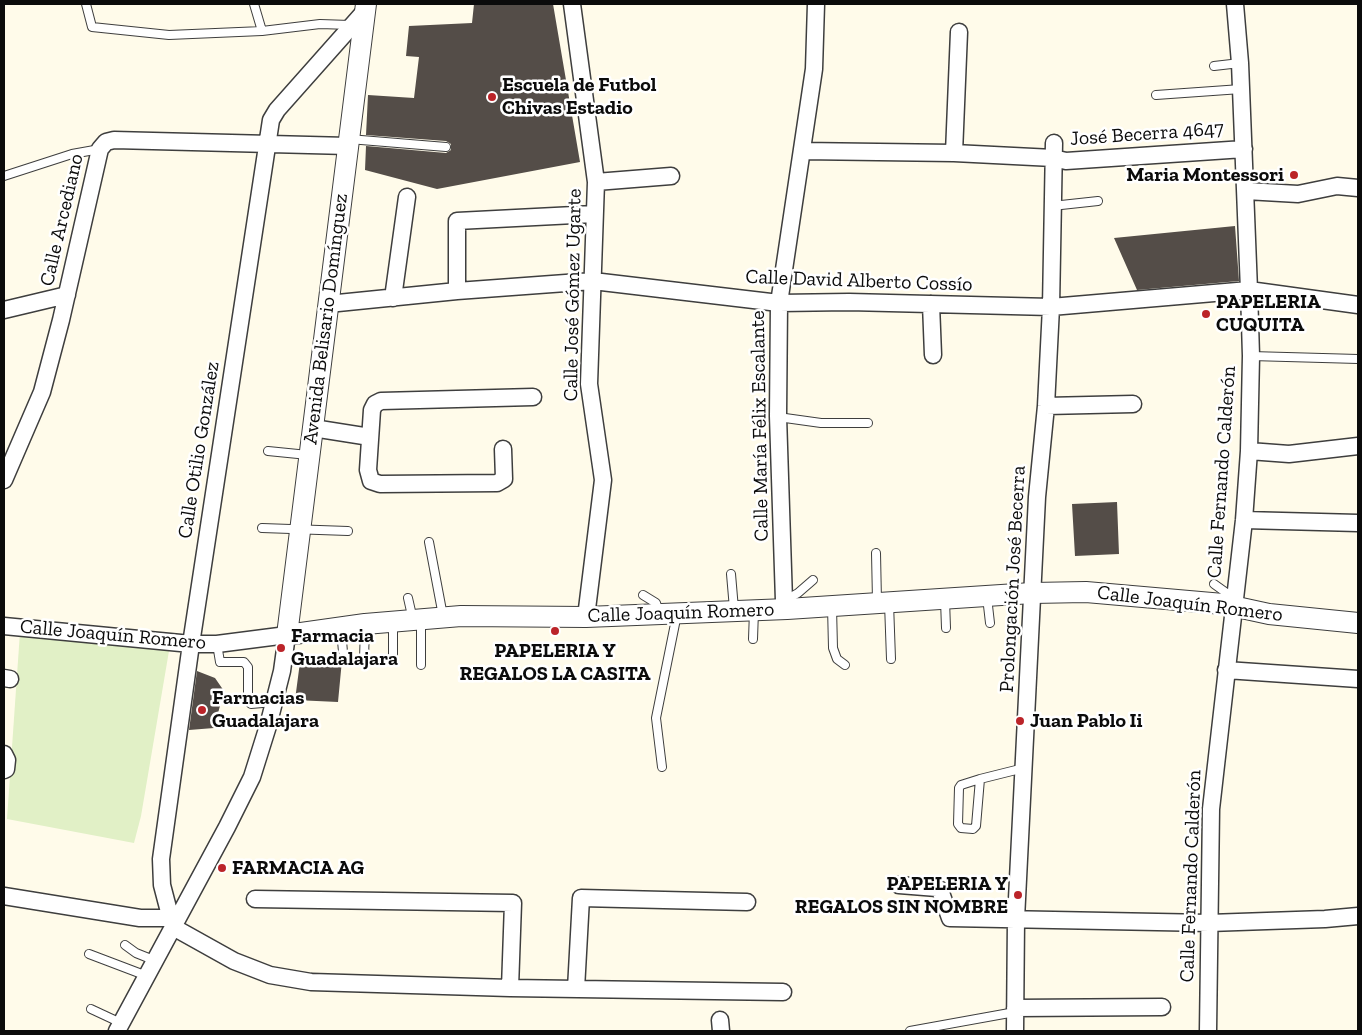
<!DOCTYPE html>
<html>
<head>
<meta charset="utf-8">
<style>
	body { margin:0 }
	#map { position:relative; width:1362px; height:1035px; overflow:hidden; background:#fffbea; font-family:"Zilla Slab",serif }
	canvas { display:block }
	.frame { position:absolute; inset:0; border:5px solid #0b0b0b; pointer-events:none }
</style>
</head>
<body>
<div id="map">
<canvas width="1362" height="1035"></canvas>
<div class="frame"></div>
</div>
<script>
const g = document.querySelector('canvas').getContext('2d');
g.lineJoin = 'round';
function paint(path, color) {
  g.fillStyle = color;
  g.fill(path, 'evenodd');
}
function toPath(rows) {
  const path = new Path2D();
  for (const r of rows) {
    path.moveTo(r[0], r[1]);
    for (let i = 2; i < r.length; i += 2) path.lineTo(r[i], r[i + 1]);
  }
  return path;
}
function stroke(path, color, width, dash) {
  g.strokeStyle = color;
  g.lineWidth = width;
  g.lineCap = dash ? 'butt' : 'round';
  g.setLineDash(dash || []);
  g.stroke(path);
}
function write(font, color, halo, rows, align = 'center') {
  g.font = font + ' "Zilla Slab",serif';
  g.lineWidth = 5;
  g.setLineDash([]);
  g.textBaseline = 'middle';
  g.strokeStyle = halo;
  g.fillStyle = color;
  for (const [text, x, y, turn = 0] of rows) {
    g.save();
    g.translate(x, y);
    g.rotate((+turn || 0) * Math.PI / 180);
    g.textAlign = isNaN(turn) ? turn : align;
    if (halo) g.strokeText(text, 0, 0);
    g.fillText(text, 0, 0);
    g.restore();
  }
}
paint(toPath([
	[20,632,170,645,141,816,134,843,7,819]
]), '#e1f0c6');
paint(toPath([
	[474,4,553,4,580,162,437,189,365,170,366,146,446,153,451,150,451,144,446,141,366,135,368,95,414,98,419,57,406,56,409,26,472,23],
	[1235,226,1239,281,1137,290,1114,238],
	[1117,502,1119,554,1075,556,1072,504],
	[307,660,342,660,338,702,295,700,300,662],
	[197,671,215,678,224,691,214,728,189,730]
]), '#544d48');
const service = toPath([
	[86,4,92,27,169,35,262,31,320,24,350,25],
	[254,4,262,31],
	[1214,66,1240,63],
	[1156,95,1241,89],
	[349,139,446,147],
	[4,176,72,154,100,149],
	[1052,206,1098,201],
	[1251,356,1358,359],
	[778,417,821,423,868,423],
	[268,451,308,455],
	[262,528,348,531],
	[429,542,443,616],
	[876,553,877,601],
	[731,574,734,609],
	[1214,584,1235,599],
	[643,595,656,603,659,612],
	[987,597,990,623],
	[408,598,413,620],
	[945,600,946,628],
	[784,601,798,593,813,580],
	[889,603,891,659],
	[832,607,833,648,837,659,845,665],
	[393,622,393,655],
	[341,629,343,652],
	[753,639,754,611],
	[217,644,220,662,244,662,248,667,248,700,249,702,251,704,274,702],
	[364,659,365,626],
	[421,665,421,620],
	[662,767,656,718,677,614],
	[980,779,976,826,973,829,961,828,958,824,959,788,961,785,980,779,1024,768],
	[125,945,136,953,156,961],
	[89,954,147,976],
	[91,1009,121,1023],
	[910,1031,1015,1012]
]);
const minor = toPath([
	[572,4,596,182,589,384,603,480,586,617],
	[364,12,277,110,271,120,191,644,161,859,162,885,173,927,234,961,270,975,311,982,510,988,783,992],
	[802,151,954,153,1053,158,1066,161,1244,149],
	[954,153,959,32],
	[596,182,671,176],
	[1246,191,1298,194,1337,186,1358,188],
	[457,291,457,221,594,214],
	[393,298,407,197],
	[328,304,457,291,593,281,779,303,849,302,1051,307,1249,290,1358,305],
	[931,304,933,355],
	[4,310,67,295],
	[1046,406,1133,404],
	[313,428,370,437],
	[503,449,504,479,497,483,380,484,371,481,368,470,372,410,375,404,381,401,533,397],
	[1249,451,1289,454,1358,446],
	[4,480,42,392,61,320,100,149,106,142,114,140,348,146],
	[1244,520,1358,523],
	[787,609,784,601,778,416,779,303,814,69,816,4],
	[4,626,191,644,217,644,287,635,282,671,268,726,252,777,227,827,117,1031],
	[1226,670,1358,679],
	[4,678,10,679],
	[4,754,7,760,6,769,4,770],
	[899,885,937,888,940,890,950,918,1209,923,1325,919,1358,916],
	[4,896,140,918,171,918],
	[255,899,513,903,510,988],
	[576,989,581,898,747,902],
	[1015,1008,1162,1007],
	[720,1020,721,1031],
	[1015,1031,1016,919,1037,497,1046,406,1051,307,1054,143],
	[1208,1031,1211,809,1244,520,1249,451,1251,356,1249,290,1240,63,1235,4]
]);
const tertiary = toPath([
	[366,4,287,635,365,624,461,616,586,617,787,609,1032,593,1086,592,1223,604,1269,614,1358,623]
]);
stroke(service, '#3e3e3e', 10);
stroke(minor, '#3e3e3e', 19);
stroke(tertiary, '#3e3e3e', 22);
stroke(service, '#fff', 8);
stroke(minor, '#fff', 16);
stroke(tertiary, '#fff', 20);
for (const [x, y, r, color] of [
	[492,97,5,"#bb2429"],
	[1294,175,5,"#bb2429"],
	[1206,314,5,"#bb2429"],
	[555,631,5,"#bb2429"],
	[281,648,5,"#bb2429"],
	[202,710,5,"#bb2429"],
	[1020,721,5,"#bb2429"],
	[222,868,5,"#bb2429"],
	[1018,895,5,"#bb2429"]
]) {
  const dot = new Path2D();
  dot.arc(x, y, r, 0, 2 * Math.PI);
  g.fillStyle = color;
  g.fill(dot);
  stroke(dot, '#fff', 2);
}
write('bold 20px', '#0b0b0b', '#fff', [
	["Escuela de Futbol",502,85],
	["Chivas Estadio",502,108],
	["Maria Montessori",1284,175,"right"],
	["PAPELERIA",1216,302],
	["CUQUITA",1216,325],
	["Farmacia",291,636],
	["Guadalajara",291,659],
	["PAPELERIA Y",555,651,"center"],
	["REGALOS LA CASITA",555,674,"center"],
	["Farmacias",212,698],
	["Guadalajara",212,721],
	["Juan Pablo Ii",1030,721],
	["FARMACIA AG",232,868],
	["PAPELERIA Y",1008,884,"right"],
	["REGALOS SIN NOMBRE",1008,907,"right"]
], 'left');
write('20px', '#0b0b0b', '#fff', [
	["José Becerra 4647",1147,134,-4],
	["Calle Arcediano",62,220,-77],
	["Calle David Alberto Cossío",859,281,2],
	["Calle José Gómez Ugarte",573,295,-89],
	["Avenida Belisario Domínguez",326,319,-83],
	["Calle María Félix Escalante",760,426,-91],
	["Calle Otilio González",199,450,-81],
	["Calle Fernando Calderón",1222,472,-86],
	["Prolongación José Becerra",1013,579,-87],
	["Calle Joaquín Romero",1190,604,7],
	["Calle Joaquín Romero",681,613,-2],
	["Calle Joaquín Romero",113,635,5],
	["Calle Fernando Calderón",1191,876,-88]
]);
</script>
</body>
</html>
